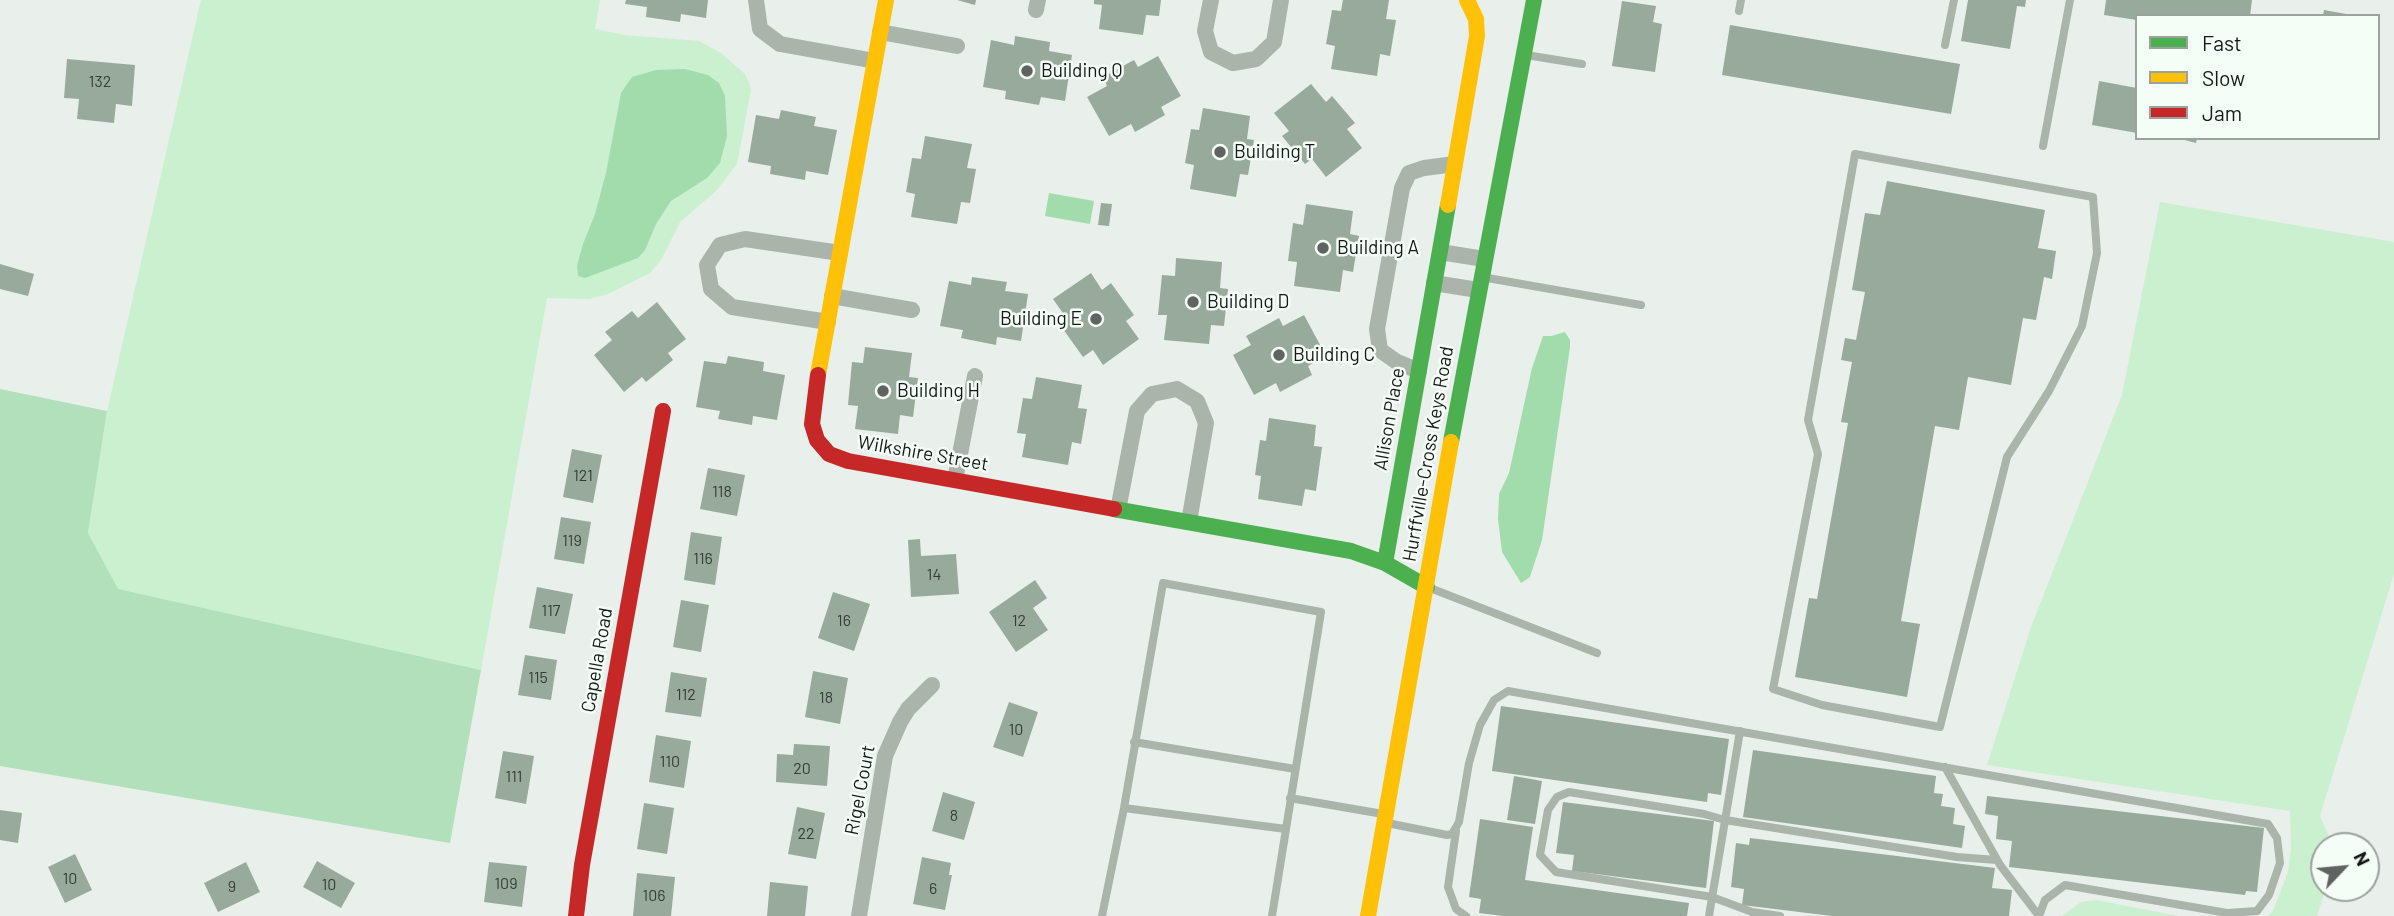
<!DOCTYPE html>
<html>
<head>
<meta charset="utf-8">
<style>
	body { margin:0 }
	#map { position:relative; width:2394px; height:916px; overflow:hidden; background:#e9efea; font-family:Barlow,sans-serif }
	canvas { display:block }
	.legend { position:absolute; left:2135px; top:14px; width:245px; height:126px; box-sizing:border-box; background:#f5fef6; border:2px solid #9ca29d; margin:0; padding:9px 12px; list-style:none; font-size:21px; color:#161917 }
	.legend li { display:flex; align-items:center; gap:14px; height:35px }
	.legend b { width:35px; border:2px solid #9ca29d }
	.north { position:absolute; left:2310px; top:832px; width:70px; height:70px; box-sizing:border-box; background:#f5fef6; border:2px solid #9ca29d; border-radius:50%; rotate:64deg; font-size:19px; font-weight:700; line-height:28px; text-align:center; color:#161917 }
	.north::after { content:''; display:block; margin:auto; width:24px; height:32px; background:#606461; clip-path:polygon(50% 0,100% 100%,50% 72%,0 100%) }
</style>
</head>
<body>
<div id="map">
<canvas width="2394" height="916"></canvas>
<ul class="legend">
<li><b style="height:9px;background:#4caf50"></b>Fast</li>
<li><b style="height:9px;background:#ffc107"></b>Slow</li>
<li><b style="height:9px;background:#c62828"></b>Jam</li>
</ul>
<div class="north">N</div>
</div>
<script>
const g = document.querySelector('canvas').getContext('2d');
g.lineJoin = 'round';
function paint(path, color) {
  g.fillStyle = color;
  g.fill(path, 'evenodd');
}
function toPath(rows) {
  const path = new Path2D();
  for (const r of rows) {
    path.moveTo(r[0], r[1]);
    for (let i = 2; i < r.length; i += 2) path.lineTo(r[i], r[i + 1]);
  }
  return path;
}
function stroke(path, color, width, dash) {
  g.strokeStyle = color;
  g.lineWidth = width;
  g.lineCap = dash ? 'butt' : 'round';
  g.setLineDash(dash || []);
  g.stroke(path);
}
function write(font, color, halo, rows, align = 'center') {
  g.font = font + ' Barlow,sans-serif';
  g.lineWidth = 5;
  g.setLineDash([]);
  g.textBaseline = 'middle';
  g.strokeStyle = halo;
  g.fillStyle = color;
  for (const [text, x, y, turn = 0] of rows) {
    g.save();
    g.translate(x, y);
    g.rotate((+turn || 0) * Math.PI / 180);
    g.textAlign = isNaN(turn) ? turn : align;
    if (halo) g.strokeText(text, 0, 0);
    g.fillText(text, 0, 0);
    g.restore();
  }
}
paint(toPath([
	[201,0,600,0,595,29,625,35,699,41,721,53,745,74,749,83,751,90,737,164,716,191,680,222,661,260,650,273,608,294,589,299,547,298,481,670,117,589,88,533,107,411],
	[2160,202,2394,242,2394,574,2320,816,2333,846,2324,846,2326,888,2317,916,2268,916,2273,911,2288,872,2291,850,2290,811,1987,765,2031,627,2122,395],
	[2096,900,2178,916,2062,916,2081,902]
]), '#caf0d0');
paint(toPath([
	[0,389,107,411,88,533,118,589,481,670,450,843,0,766]
]), '#b1e0ba');
paint(toPath([
	[685,69,708,75,719,83,725,96,727,136,720,163,707,178,671,201,656,224,645,250,638,258,585,278,578,276,577,266,583,244,595,214,606,173,621,93,632,77,656,70],
	[1049,193,1094,201,1090,224,1045,216],
	[1565,332,1570,340,1570,347,1542,540,1530,577,1521,583,1502,552,1498,519,1499,494,1509,473,1532,368,1543,336,1551,336]
]), '#a2dcad');
paint(toPath([
	[626,0,708,0,706,18,681,14,680,22,646,17,647,7,625,4],
	[957,0,976,0,975,5],
	[1094,0,1161,0,1159,16,1146,15,1143,35,1099,29,1102,5,1094,4],
	[1343,0,1389,0,1386,19,1396,20,1390,56,1380,54,1377,76,1331,69,1335,46,1326,44,1332,10,1341,11],
	[1968,0,2026,0,2025,7,2017,6,2010,49,1961,41],
	[2106,0,2252,0,2250,16,2137,16,2137,20,2104,15],
	[1622,1,1656,6,1653,22,1662,24,1655,72,1612,66],
	[2324,10,2346,14,2346,16,2323,16],
	[1730,25,1960,64,1951,114,1722,75],
	[1015,36,1050,42,1049,51,1072,55,1065,101,1041,97,1039,105,1005,99,1006,91,983,87,991,40,1014,45],
	[1158,56,1181,96,1161,107,1165,115,1135,132,1131,124,1109,136,1087,97,1107,86,1103,77,1134,60,1138,67],
	[67,59,135,65,132,106,116,104,114,123,77,119,79,99,64,98],
	[2099,81,2137,88,2137,133,2092,125],
	[1311,84,1326,102,1332,96,1355,123,1347,129,1362,148,1326,177,1312,159,1305,164,1282,136,1289,131,1274,113],
	[1203,108,1250,116,1247,139,1254,140,1248,175,1240,174,1236,197,1190,189,1194,165,1185,163,1191,129,1199,130],
	[781,110,816,117,814,126,837,130,828,175,806,171,805,180,770,174,771,166,748,162,756,115,779,119],
	[925,136,972,144,967,168,976,169,970,203,961,202,957,224,911,217,915,194,906,192,912,158,921,159],
	[2177,138,2197,138,2196,143],
	[1887,181,2045,210,2038,248,2056,251,2052,279,2044,277,2036,320,2023,318,2011,385,1968,377,1959,430,1935,426,1901,621,1920,624,1907,697,1795,677,1809,598,1817,599,1848,423,1841,422,1852,362,1841,360,1845,338,1856,340,1865,292,1852,290,1865,213,1880,215],
	[1101,203,1112,204,1109,226,1098,225],
	[1306,204,1353,211,1350,234,1359,236,1353,272,1343,270,1340,292,1294,286,1297,262,1288,261,1293,223,1303,225],
	[1176,258,1222,262,1220,288,1228,289,1224,326,1211,325,1209,344,1164,340,1167,315,1158,315,1162,275,1175,276],
	[0,264,34,274,28,296,0,289],
	[1091,273,1102,290,1111,283,1134,315,1126,321,1139,339,1103,365,1093,350,1083,357,1058,322,1065,316,1053,299],
	[972,277,1007,282,1005,291,1028,294,1021,341,997,337,996,345,961,338,963,330,940,326,949,281,971,285],
	[657,302,686,339,668,353,673,360,646,382,642,377,624,392,594,355,612,340,605,332,632,311,638,318],
	[1304,315,1326,356,1308,366,1312,375,1280,392,1276,383,1254,395,1233,355,1251,345,1246,336,1279,318,1283,326],
	[865,347,912,353,909,377,918,378,913,417,900,415,898,434,855,429,858,406,848,405,852,362,863,363],
	[728,356,764,362,763,371,785,375,777,420,753,416,752,425,718,419,720,411,696,407,704,361,726,364],
	[1036,377,1082,385,1078,408,1087,409,1081,444,1072,442,1068,465,1022,457,1026,434,1017,433,1023,398,1032,399],
	[1269,418,1316,425,1314,446,1322,447,1316,491,1305,489,1302,506,1258,499,1261,476,1255,475,1260,440,1266,441],
	[572,449,602,455,593,503,563,497],
	[708,468,745,475,737,516,700,509],
	[561,517,591,522,584,564,554,559],
	[691,532,722,537,715,585,684,580],
	[920,539,921,556,956,554,959,594,911,597,908,540],
	[1035,580,1047,598,1033,608,1048,630,1016,652,989,612],
	[537,587,573,594,565,634,529,628],
	[833,592,870,604,854,651,818,638],
	[681,600,709,605,701,652,673,647],
	[525,655,557,660,551,700,518,695],
	[813,671,848,678,840,724,805,717],
	[671,672,707,678,701,717,665,712],
	[1009,702,1038,712,1023,757,993,747],
	[1501,706,1729,739,1721,795,1708,793,1707,802,1492,771],
	[656,735,691,741,684,788,649,782],
	[794,744,830,746,827,786,776,782,777,754,793,755],
	[1753,750,1936,776,1934,793,1943,794,1941,806,1955,808,1953,824,1965,826,1962,848,1743,817],
	[503,751,534,756,526,804,495,798],
	[1514,776,1542,781,1535,824,1507,820],
	[943,792,975,802,964,840,932,831],
	[1987,796,2264,828,2257,892,2246,891,2245,895,2009,867,2012,841,1996,839,1998,816,1985,814],
	[1563,802,1714,821,1706,888,1572,871,1574,855,1556,853],
	[644,803,674,808,667,854,637,849],
	[797,807,825,813,816,859,788,854],
	[0,810,22,813,18,843,0,840],
	[1480,819,1533,827,1525,880,1689,903,1687,916,1503,916,1479,913,1481,899,1469,897],
	[1750,838,1995,868,1992,888,2012,890,2009,916,1832,916,1742,905,1744,889,1731,887,1736,843,1749,845],
	[75,854,92,890,65,903,48,867],
	[922,857,951,863,949,875,952,875,945,910,913,904],
	[317,861,355,883,341,908,303,887],
	[246,862,260,892,218,912,204,883],
	[489,862,527,866,522,907,484,902],
	[637,873,675,877,671,916,633,916],
	[770,882,808,886,805,916,767,916]
]), '#98aa9c');
stroke(toPath([
	[1739,11,1741,0],
	[1945,45,1954,0],
	[1526,55,1582,64],
	[2043,146,2070,0],
	[1855,154,2093,197,2097,253,2082,326,2049,391,2007,457,1940,727,1822,705,1773,689,1818,454,1808,420,1855,154],
	[1482,277,1641,305],
	[1430,588,1597,653],
	[1134,742,1295,769],
	[1945,767,2000,865,2039,916],
	[1290,798,1383,814],
	[1124,808,1286,829],
	[1387,823,1447,835,1452,834,1459,822,1469,763,1480,725,1494,700,1508,691,2268,824,2277,838,2280,863,2269,895,2257,911,2227,913,2065,885,2045,900,2039,916],
	[1456,831,1448,887,1456,909,1466,916],
	[1102,916,1124,808,1163,583,1321,612,1272,916],
	[1709,916,1740,731],
	[1780,916,1752,912,1712,897,1556,872,1540,855,1548,810,1557,797,1569,792,1704,814,1725,820,1957,857,1997,860]
]), '#aab4ab', 8);
stroke(toPath([
	[756,0,760,29,780,44,875,61],
	[1211,0,1205,31,1211,52,1233,63,1256,59,1274,42,1281,0],
	[1036,10,1038,0],
	[880,32,957,46],
	[1440,252,1484,259],
	[1434,283,1478,290],
	[832,296,912,310],
	[828,322,732,307,711,289,707,265,720,245,745,239,840,253],
	[1419,371,1397,362,1380,350,1377,329,1402,188,1409,173,1424,168,1455,164],
	[955,480,975,376],
	[1118,510,1137,411,1152,394,1177,389,1197,401,1206,423,1189,522],
	[859,916,885,756,900,722,908,709,932,685]
]), '#aab4ab', 16);
stroke(toPath([
	[1451,442,1534,0],
	[1114,509,1351,551,1385,563,1427,587],
	[1385,563,1448,205]
]), '#4caf50', 16);
stroke(toPath([
	[1448,205,1477,36,1476,19,1467,0],
	[818,375,886,0],
	[1368,916,1451,442]
]), '#ffc107', 16);
stroke(toPath([
	[818,375,812,424,817,440,829,454,848,461,1114,509],
	[576,916,582,865,663,411]
]), '#c62828', 16);
for (const [x, y, r, color] of [
	[1027,71,7,"#606461"],
	[1220,152,7,"#606461"],
	[1323,248,7,"#606461"],
	[1193,302,7,"#606461"],
	[1096,319,7,"#606461"],
	[1279,355,7,"#606461"],
	[883,391,7,"#606461"]
]) {
  const dot = new Path2D();
  dot.arc(x, y, r, 0, 2 * Math.PI);
  g.fillStyle = color;
  g.fill(dot);
  stroke(dot, '#f5fef6', 2.5);
}
write('16px', '#363d38', null, [
	["132",100,82],
	["121",583,476],
	["118",722,492],
	["119",572,541],
	["116",703,559],
	["14",934,575],
	["117",551,611],
	["16",844,621],
	["12",1019,621],
	["115",538,678],
	["112",686,695],
	["18",826,698],
	["10",1016,730],
	["110",670,762],
	["20",802,769],
	["111",514,777],
	["8",954,816],
	["22",806,834],
	["10",70,879],
	["109",506,884],
	["10",329,885],
	["9",232,887],
	["6",933,889],
	["106",654,896]
]);
write('19px', '#161917', '#f5fef6', [
	["Building Q",1041,71],
	["Building T",1234,152],
	["Building A",1337,248],
	["Building D",1207,302],
	["Building E",1082,319,"right"],
	["Building C",1293,355],
	["Building H",897,391]
], 'left');
write('19px', '#161917', '#f5fef6', [
	["Allison Place",1389,419,-80],
	["Wilkshire Street",923,453,10],
	["Hurffville-Cross Keys Road",1428,454,-80],
	["Capella Road",597,660,-80],
	["Rigel Court",860,790,-79]
]);
</script>
</body>
</html>
